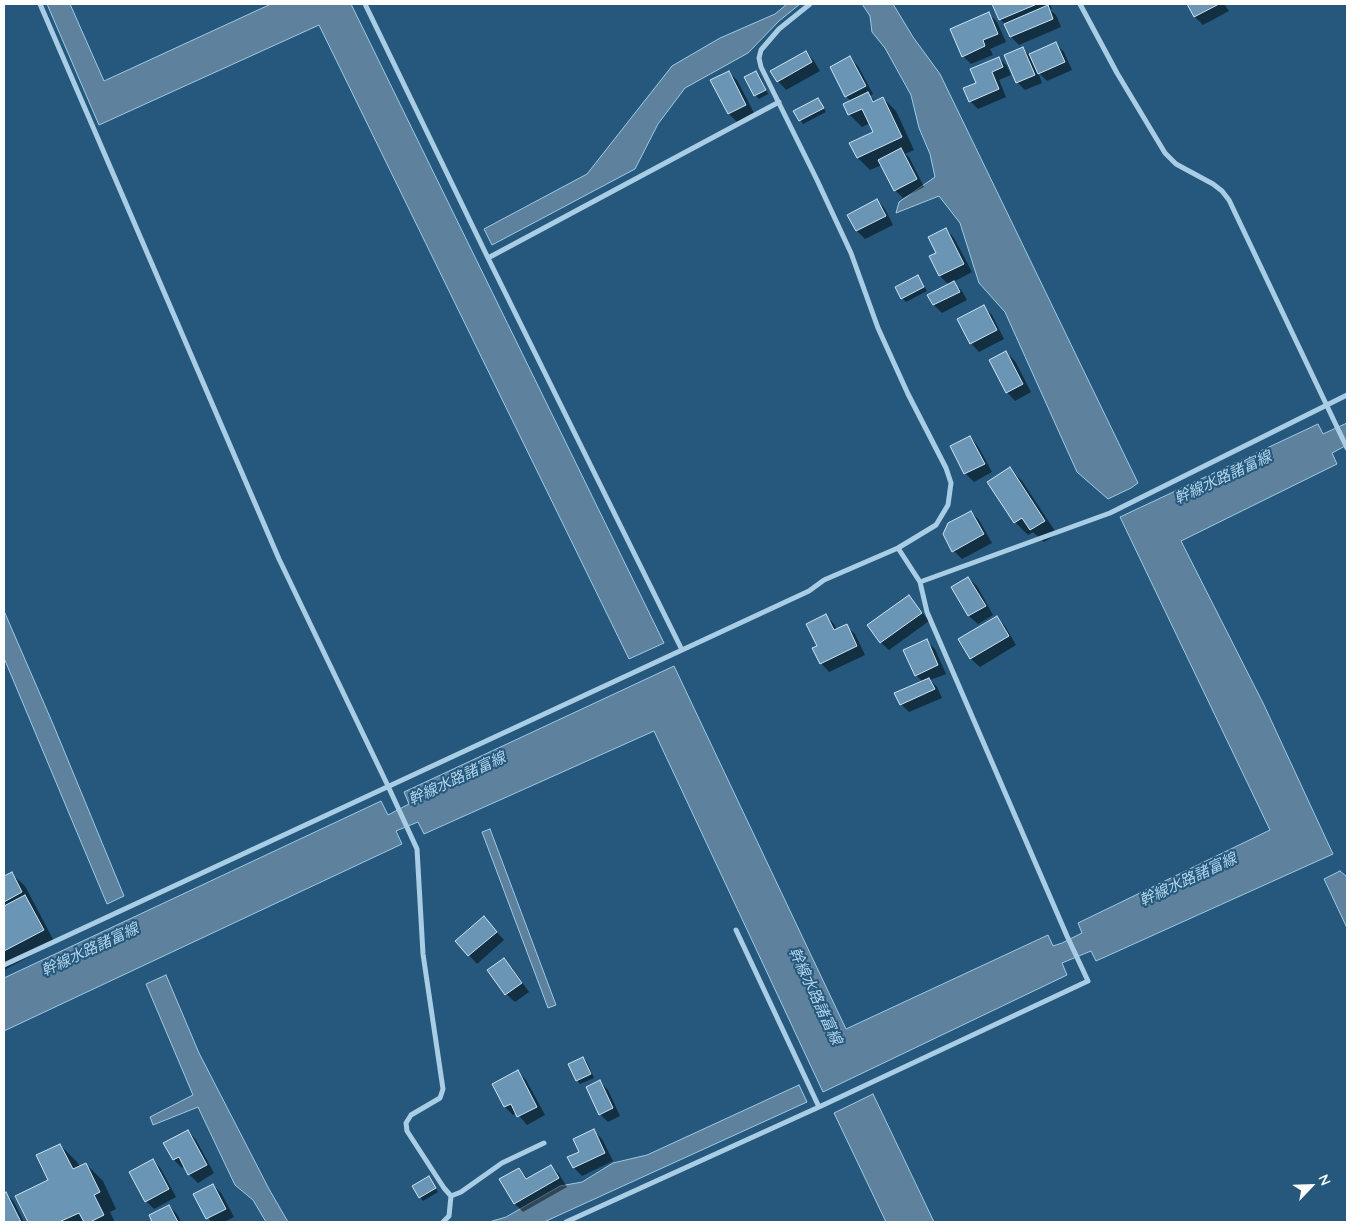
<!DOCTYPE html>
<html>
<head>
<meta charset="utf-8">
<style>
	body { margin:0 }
	#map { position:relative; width:1351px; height:1226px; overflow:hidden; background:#25587c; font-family:Quicksand,sans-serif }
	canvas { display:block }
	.frame { position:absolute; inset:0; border:5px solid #fff; pointer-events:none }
	.north { position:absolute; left:1286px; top:1161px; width:50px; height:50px; -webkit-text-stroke:4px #25587c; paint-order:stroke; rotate:66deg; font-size:14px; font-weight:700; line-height:20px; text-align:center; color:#fff }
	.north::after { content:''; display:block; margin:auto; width:18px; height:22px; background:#fff; clip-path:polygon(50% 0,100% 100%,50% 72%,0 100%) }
</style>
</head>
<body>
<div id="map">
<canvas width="1351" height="1226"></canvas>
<div class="frame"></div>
<div class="north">N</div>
</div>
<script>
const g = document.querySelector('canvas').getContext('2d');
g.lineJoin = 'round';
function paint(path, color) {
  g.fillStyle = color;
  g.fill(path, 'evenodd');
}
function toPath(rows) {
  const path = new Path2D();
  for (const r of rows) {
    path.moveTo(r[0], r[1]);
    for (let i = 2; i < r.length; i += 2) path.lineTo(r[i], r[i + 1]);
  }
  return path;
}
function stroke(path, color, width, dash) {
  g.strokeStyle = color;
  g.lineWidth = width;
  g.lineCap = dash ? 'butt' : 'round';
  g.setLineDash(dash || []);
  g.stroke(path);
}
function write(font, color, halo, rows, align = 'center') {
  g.font = font + ' Quicksand,"Noto Sans JP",sans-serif';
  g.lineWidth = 4;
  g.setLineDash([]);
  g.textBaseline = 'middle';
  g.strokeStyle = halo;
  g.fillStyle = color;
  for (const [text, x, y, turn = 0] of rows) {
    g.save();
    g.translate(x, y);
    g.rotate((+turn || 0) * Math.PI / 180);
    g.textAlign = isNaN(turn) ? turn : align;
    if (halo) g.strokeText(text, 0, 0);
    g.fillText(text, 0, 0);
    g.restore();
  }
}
const water = toPath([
	[47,4,70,4,104,81,271,4,351,4,664,643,629,659,319,25,99,125,47,4],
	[787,4,800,4,779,21,748,53,685,88,658,124,635,169,492,245,484,229,587,174,672,66,720,38,775,14,787,4],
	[862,4,893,4,913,37,940,74,1138,483,1131,488,1108,499,1077,472,1005,312,979,283,960,223,939,196,896,213,899,202,935,177,930,154,919,128,911,95,885,48,872,32,870,16,862,4],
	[1347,423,1347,445,1332,453,1337,464,1181,541,1264,705,1333,854,1096,961,1091,951,1062,963,1067,975,823,1092,654,731,424,834,418,822,396,831,402,844,4,1031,4,978,381,801,388,815,409,804,404,792,674,666,846,1029,1048,935,1053,946,1062,943,1082,933,1078,923,1270,830,1120,517,1318,424,1323,434,1347,423],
	[4,611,53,724,124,896,107,904,4,658,4,611],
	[490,829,556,1005,548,1008,482,832,490,829],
	[1340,871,1347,877,1347,928,1324,879,1340,871],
	[166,975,199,1053,269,1189,288,1222,266,1222,253,1200,235,1185,198,1107,153,1125,150,1117,193,1095,146,984,166,975],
	[799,1085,807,1102,544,1222,489,1222,506,1217,560,1186,582,1182,613,1163,647,1155,799,1085],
	[873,1094,934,1222,886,1222,834,1113,873,1094]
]);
paint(water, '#5e829d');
stroke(water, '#9dcae6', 1);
paint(toPath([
	[994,4,1050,4,1052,9,1050,10,1056,15,1061,27,1019,45,1011,37,1006,25,1000,19],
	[1188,4,1224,4,1229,11,1203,25,1195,17],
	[989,14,997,22,1006,42,990,49,993,55,971,64,963,56],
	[1056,44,1064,52,1072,70,1047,81,1038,72,1042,83,1025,90,1017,82,1023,49,1029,55],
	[806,52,814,61,820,71,786,90,778,81],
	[850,58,858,66,873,94,870,96,876,102,883,98,896,111,914,150,905,154,909,157,924,187,903,198,895,190,882,165,870,170,858,158,874,132,870,123,862,127,849,114,851,101,846,96],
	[999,58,1007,66,1011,75,999,80,1006,97,978,109,970,101,978,83],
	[728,72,737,80,754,113,737,122,729,114],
	[756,73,760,76,768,94,759,99,755,95],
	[818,99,826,112,803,124,795,111],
	[877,200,885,209,893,225,865,239,857,231,849,215],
	[946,229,954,238,972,272,953,282,962,291,967,300,942,313,934,305,929,295,949,285,940,276,930,257,937,253],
	[918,277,927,291,906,302,902,298],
	[983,307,992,315,1004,339,979,352,971,343],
	[1006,352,1015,361,1031,392,1015,401,1007,392],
	[970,437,978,446,992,472,974,482,965,473,952,447],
	[1010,469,1022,481,1057,534,1044,542,1033,532,1028,535,1015,522,989,482],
	[971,512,979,520,992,543,962,559,954,551],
	[968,578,977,586,993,615,978,624,969,616,953,587],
	[909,596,929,621,889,650,880,642],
	[826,616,834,624,837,630,846,626,855,634,865,655,829,672,821,663,819,646],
	[997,618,1005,626,1016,645,980,667,971,659,960,639],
	[927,641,935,649,946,674,930,680,937,687,942,698,909,712,901,704,923,682,916,675],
	[12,874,25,886,55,943,4,970,4,878],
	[484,918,504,940,477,964,469,955],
	[503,960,512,968,529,992,515,1002,506,994,489,970],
	[583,1058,587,1062,594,1078,580,1084,577,1080],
	[518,1072,526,1080,545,1115,527,1125,517,1113,513,1115,505,1107,494,1085],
	[600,1082,608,1090,620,1116,608,1122,600,1114],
	[188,1131,196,1140,214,1173,198,1183,189,1174,185,1166,182,1168,174,1160],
	[594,1131,602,1139,613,1161,582,1176,574,1168],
	[60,1145,77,1162,80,1167,86,1164,103,1181,116,1209,110,1212,115,1222,29,1222,16,1196,49,1180],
	[153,1160,161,1169,176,1197,154,1209,146,1201],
	[551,1166,559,1174,567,1187,523,1212,515,1204,501,1179,519,1169,528,1179],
	[428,1178,438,1192,423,1201,420,1197],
	[213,1185,221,1193,234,1217,224,1222,211,1222,195,1195],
	[6,1193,14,1202,24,1222,4,1222,4,1195],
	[169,1206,177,1214,181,1222,154,1222,150,1215]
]), '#0007');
const building = toPath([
	[992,4,1037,4,999,20,992,4],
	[1187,4,1219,4,1194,17,1187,4],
	[1048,5,1053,19,1010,37,1004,24,1048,5],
	[989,12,998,34,983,40,985,46,962,57,950,29,989,12],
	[1056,42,1065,62,1038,74,1029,54,1056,42],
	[1023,47,1035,75,1016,83,1004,55,1023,47],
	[806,51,812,62,777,82,770,71,806,51],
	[850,56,866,86,845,97,830,67,850,56],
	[999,57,1003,67,992,72,999,89,969,102,963,88,976,83,970,69,999,57],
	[729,71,746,105,728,114,710,80,729,71],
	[756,71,766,90,754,96,744,77,756,71],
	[868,92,873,102,883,97,902,137,857,158,849,143,873,132,862,109,848,115,843,104,868,92],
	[818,98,824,108,799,121,793,111,818,98],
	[901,148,917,179,894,191,878,160,901,148],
	[877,199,886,216,856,231,847,215,877,199],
	[946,228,964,264,939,276,929,256,936,253,928,237,946,228],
	[918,275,924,287,901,299,895,287,918,275],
	[954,281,960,292,933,305,927,295,954,281],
	[984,305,997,330,970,344,957,319,984,305],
	[1006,351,1023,384,1006,393,989,360,1006,351],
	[970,436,985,464,964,474,950,446,970,436],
	[1010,467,1045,521,1030,530,1022,518,1014,523,987,482,1010,467],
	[971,511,984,534,952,552,943,534,948,523,971,511],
	[968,577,986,606,968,616,951,587,968,577],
	[909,595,922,613,880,643,867,625,909,595],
	[826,614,834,630,847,624,857,646,820,664,812,648,817,646,806,624,826,614],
	[997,616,1009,636,970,659,958,639,997,616],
	[927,639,938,665,915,676,903,650,927,639],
	[929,678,935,689,900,705,894,693,929,678],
	[12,872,22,892,4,902,4,876,12,872],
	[25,895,44,930,4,951,4,906,25,895],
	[484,916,497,932,468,956,455,941,484,916],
	[504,958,522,983,505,995,487,970,504,958],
	[583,1057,591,1074,576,1081,568,1064,583,1057],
	[518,1070,537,1107,517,1117,511,1104,504,1107,492,1084,518,1070],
	[600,1080,613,1108,599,1115,586,1087,600,1080],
	[594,1129,605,1153,573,1168,567,1157,579,1152,573,1139,594,1129],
	[188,1130,207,1165,188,1175,179,1157,173,1160,163,1143,188,1130],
	[60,1144,73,1169,86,1163,100,1192,94,1195,104,1215,90,1222,84,1222,79,1213,59,1222,28,1222,15,1196,48,1180,36,1155,60,1144],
	[153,1159,169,1189,145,1202,129,1172,153,1159],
	[551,1165,559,1178,514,1204,499,1179,519,1168,526,1179,551,1165],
	[429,1176,436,1188,419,1198,412,1186,429,1176],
	[213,1184,226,1209,206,1219,193,1194,213,1184],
	[6,1192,21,1222,4,1222,4,1193,6,1192],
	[169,1205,178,1222,152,1222,149,1215,169,1205]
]);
paint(building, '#6a95b4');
stroke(building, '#cce4f4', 1);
stroke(toPath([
	[40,4,279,559,388,786,417,849,423,954,443,1089,440,1098,411,1115,406,1123,407,1131,444,1188,451,1196,449,1216,443,1222],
	[365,4,488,258,682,650],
	[1080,4,1117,73,1165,153,1176,164,1213,184,1222,191,1229,200,1347,448],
	[488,258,779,102],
	[898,548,920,582,1110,513,1347,395],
	[736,930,819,1107],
	[4,965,809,591,824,580,898,548,936,525,948,505,951,483,946,468,908,394,878,328,851,253,817,180,761,67,759,58,761,50,779,29,810,4],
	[451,1196,461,1192,502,1163,544,1143],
	[566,1222,819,1107,1088,981,1067,936,927,612,920,582]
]), '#a9cde5', 5);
write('italic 15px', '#b4d6ed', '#25587c', [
	["幹線水路諸富線",1223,478,-25],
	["幹線水路諸富線",457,779,-25],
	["幹線水路諸富線",1188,880,-25],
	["幹線水路諸富線",90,950,-25],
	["幹線水路諸富線",815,996,65]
]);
</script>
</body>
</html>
